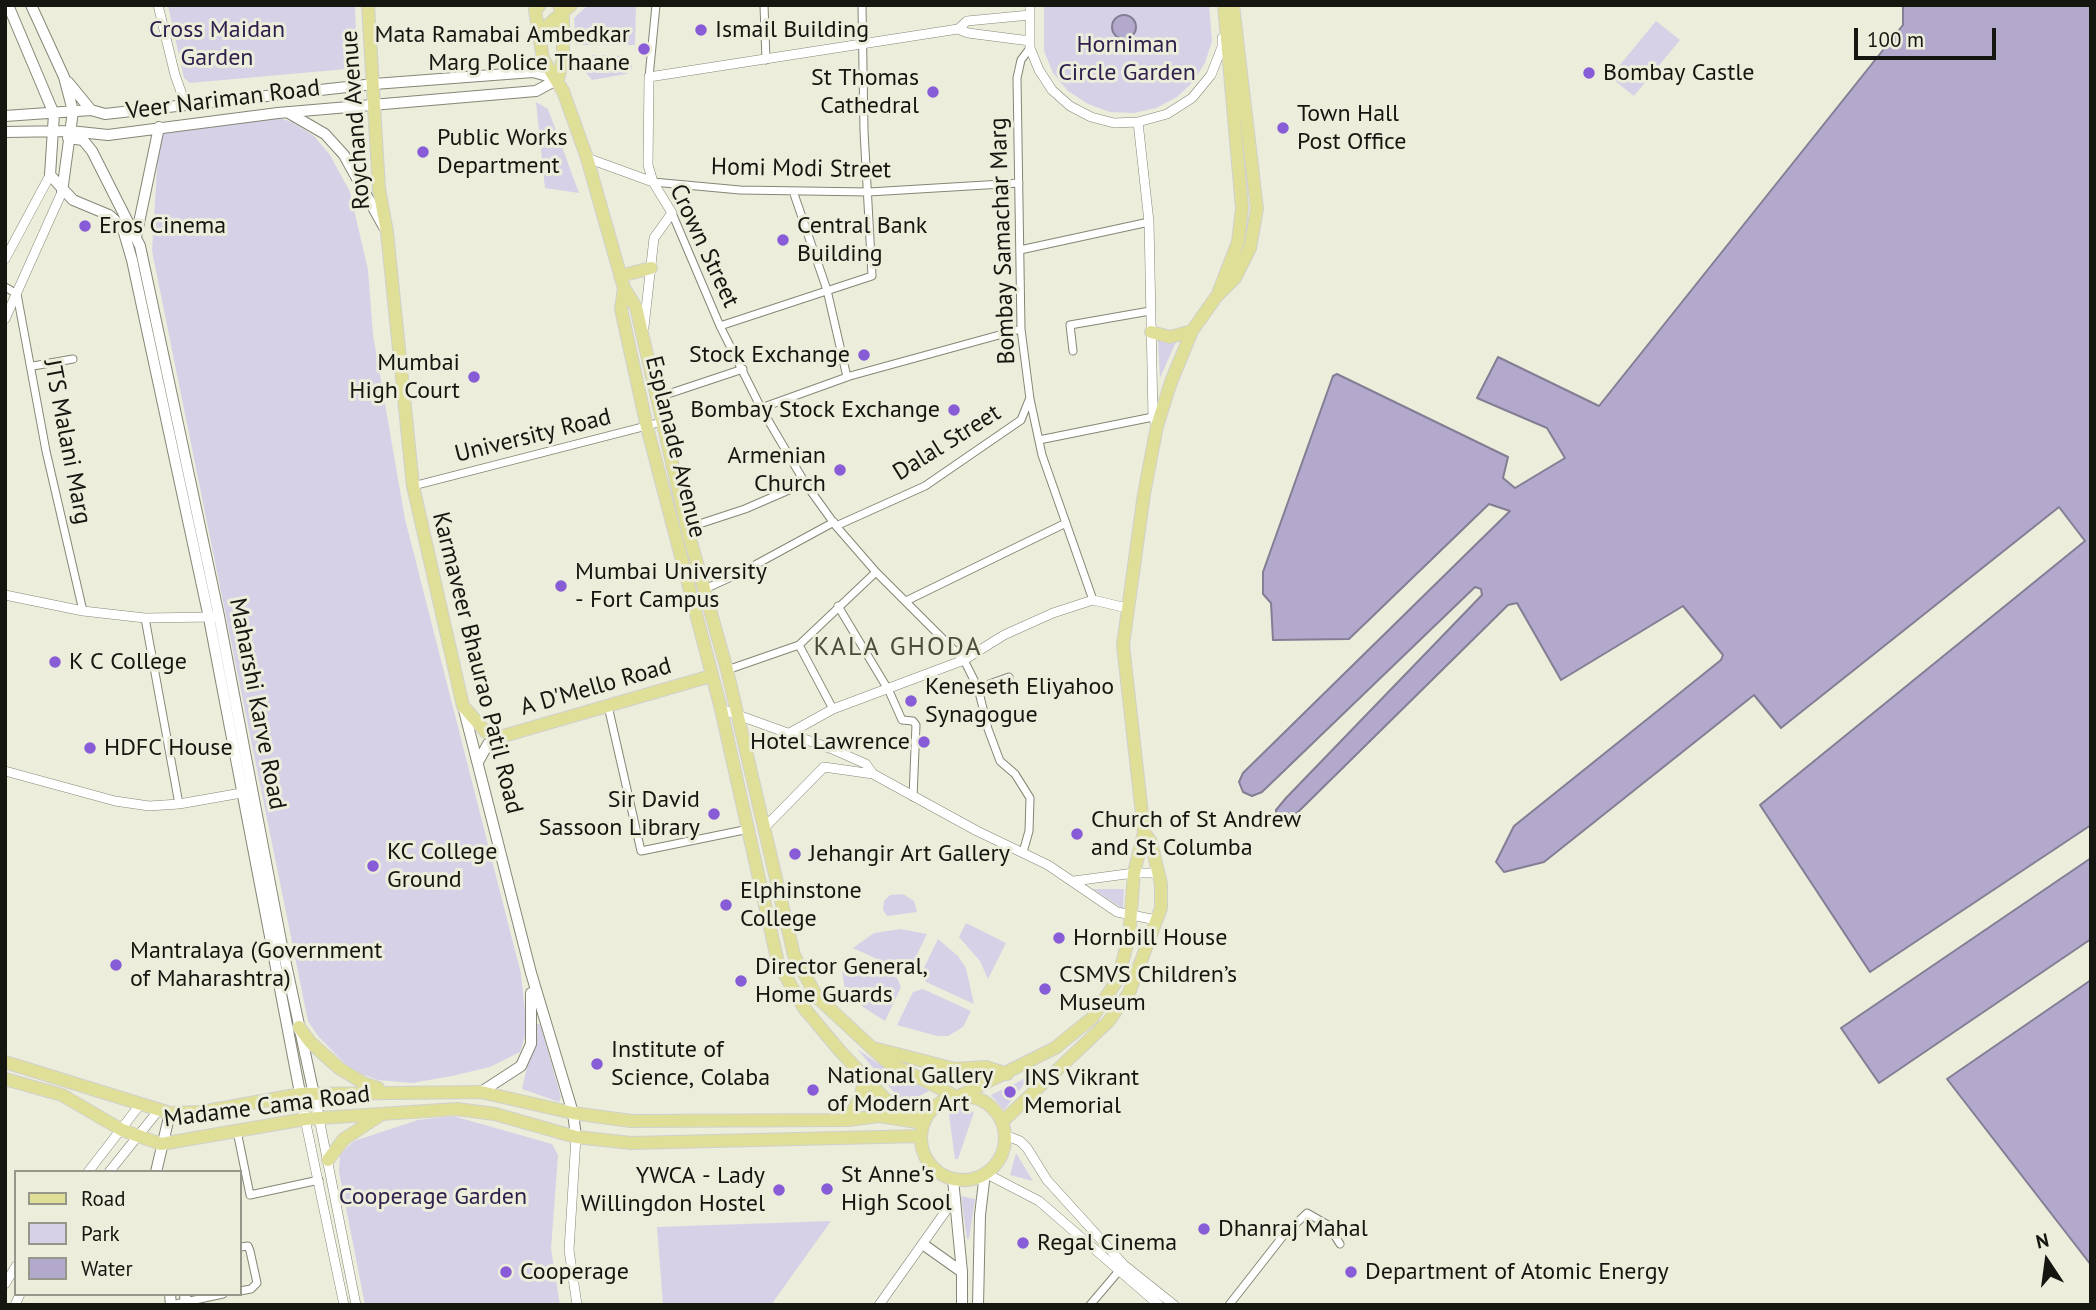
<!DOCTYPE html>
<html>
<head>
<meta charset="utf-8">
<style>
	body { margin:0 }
	#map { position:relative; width:2096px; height:1310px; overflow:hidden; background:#eceddb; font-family:"PT Sans",sans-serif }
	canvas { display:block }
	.frame { position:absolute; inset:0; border:7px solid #161610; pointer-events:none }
	.legend { position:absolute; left:14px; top:1170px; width:228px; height:126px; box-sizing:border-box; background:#eceddb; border:2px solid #96978a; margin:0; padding:9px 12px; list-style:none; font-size:21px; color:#161610 }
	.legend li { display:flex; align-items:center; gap:14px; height:35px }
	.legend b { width:35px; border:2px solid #96978a }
	.north { position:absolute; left:2012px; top:1226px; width:70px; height:70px; -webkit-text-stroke:5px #eceddb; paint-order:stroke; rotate:347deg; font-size:19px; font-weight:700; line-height:28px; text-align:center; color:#161610 }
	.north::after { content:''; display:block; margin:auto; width:24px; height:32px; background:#161610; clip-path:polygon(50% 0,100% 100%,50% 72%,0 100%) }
	.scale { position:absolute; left:1854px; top:28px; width:142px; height:32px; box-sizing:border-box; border:4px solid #161610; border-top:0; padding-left:9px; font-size:21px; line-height:24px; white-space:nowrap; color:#161610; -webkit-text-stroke:5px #eceddb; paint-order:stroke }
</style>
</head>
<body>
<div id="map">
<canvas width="2096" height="1310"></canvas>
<div class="frame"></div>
<ul class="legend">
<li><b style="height:9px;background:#e0df97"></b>Road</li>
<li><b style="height:19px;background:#d7d1e8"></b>Park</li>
<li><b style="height:19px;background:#b3a9cd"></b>Water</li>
</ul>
<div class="north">N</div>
<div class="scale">100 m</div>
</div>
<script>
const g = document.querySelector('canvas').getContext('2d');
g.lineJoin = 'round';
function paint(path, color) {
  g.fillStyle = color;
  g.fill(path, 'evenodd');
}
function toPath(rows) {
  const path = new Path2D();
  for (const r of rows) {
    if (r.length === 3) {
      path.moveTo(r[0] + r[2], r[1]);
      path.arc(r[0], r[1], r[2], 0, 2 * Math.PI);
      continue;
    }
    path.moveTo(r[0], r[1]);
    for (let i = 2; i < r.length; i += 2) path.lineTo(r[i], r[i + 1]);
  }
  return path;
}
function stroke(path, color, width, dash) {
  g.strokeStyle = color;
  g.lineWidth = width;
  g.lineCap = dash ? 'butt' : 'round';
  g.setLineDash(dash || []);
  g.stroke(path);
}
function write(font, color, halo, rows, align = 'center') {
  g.font = font + ' "PT Sans",sans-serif';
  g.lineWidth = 6;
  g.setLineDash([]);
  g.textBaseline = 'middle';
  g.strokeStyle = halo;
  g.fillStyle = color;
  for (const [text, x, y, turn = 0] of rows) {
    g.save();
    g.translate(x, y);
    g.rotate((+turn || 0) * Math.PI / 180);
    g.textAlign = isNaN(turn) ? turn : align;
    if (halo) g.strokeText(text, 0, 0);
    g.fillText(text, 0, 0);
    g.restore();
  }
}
paint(toPath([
	[168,5,355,5,357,68,190,83,184,78],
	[588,5,636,5,635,45,576,45,574,18],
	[1044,5,1209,5,1212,41,1205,63,1193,82,1177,97,1156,108,1134,113,1110,112,1088,104,1068,91,1053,73,1044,51],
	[1656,21,1680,40,1634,96,1610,77],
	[594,55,626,56,631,60,632,69,626,74,592,80,581,67,585,58],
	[536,102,548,109,579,193,545,188],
	[272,116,292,122,314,136,330,155,350,192,368,270,373,335,405,519,521,974,527,1030,520,1052,490,1067,452,1076,412,1083,378,1080,351,1070,318,1036,308,1021,152,251,159,135,190,124],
	[1158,340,1176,342,1160,378],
	[1093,889,1124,889,1123,909],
	[903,894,914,901,917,912,887,916,883,910,884,901,890,895],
	[966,923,1006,943,988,979,980,961,959,937],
	[901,929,927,934,911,967,901,970,853,948,874,933],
	[938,939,958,956,966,968,974,1004,926,982,922,972],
	[850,955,897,978,901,987,885,1021,863,1007,845,989,842,972],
	[923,989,971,1011,963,1027,948,1036,937,1036,897,1025,913,992],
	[537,1024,540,1024,561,1097,559,1102,522,1089],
	[857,1049,876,1062,929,1091,904,1104],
	[1035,1070,1004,1110,991,1095,1020,1081],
	[958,1105,974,1112,958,1159,955,1159,949,1115,952,1107],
	[453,1116,552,1144,558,1155,551,1249,560,1305,365,1305,339,1172,340,1154,354,1141,418,1120],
	[1016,1153,1033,1181,1010,1175],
	[961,1196,975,1199,969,1239,967,1239],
	[831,1221,771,1305,663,1305,657,1227]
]), '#d7d1e8');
const water = toPath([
	[1903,5,2091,5,2091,825,1870,972,1760,805,2085,541,2059,507,1781,728,1754,695,1544,862,1504,872,1496,862,1514,826,1721,660,1723,655,1683,606,1561,680,1517,603,1508,605,1297,813,1286,819,1276,816,1276,810,1286,798,1482,595,1481,589,1475,587,1262,792,1252,796,1243,792,1239,782,1243,773,1510,511,1489,504,1349,639,1273,640,1271,603,1263,594,1263,572,1333,376,1337,374,1508,457,1503,478,1515,488,1565,458,1547,428,1477,398,1498,357,1599,406,1903,25,1903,5],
	[1124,27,12],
	[2091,858,2091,939,1879,1083,1841,1028,2091,858],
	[2091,980,2091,1265,1947,1079,2091,980]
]);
paint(water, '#b3a9cd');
stroke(water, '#847d94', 2);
const minor = toPath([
	[764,5,766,60],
	[1030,48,1021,60,1017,78,1021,329,1030,399,1042,455,1093,600],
	[649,77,656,5],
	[653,182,740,190,869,192,1019,183],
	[793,191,827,290,847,377],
	[672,213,720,326,761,408,805,483,836,526,876,572,964,660,978,688,988,729,1000,761,1015,774,1030,798,1029,831,1023,852],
	[1020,250,1149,222],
	[5,287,17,294,46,451,83,611],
	[720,326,872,276,864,131,862,5],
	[1073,351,1070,325,1150,311],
	[33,366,73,359],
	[656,398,743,369],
	[761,408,850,376,1021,329],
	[1039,440,1153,417],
	[413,486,662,422],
	[836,526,925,486,1021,420,1029,400],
	[687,528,745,509,805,483],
	[705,589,742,572,834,522],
	[906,601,1066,523],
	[838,606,889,691,902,720,913,721,916,725,913,797],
	[145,618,179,804],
	[799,645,833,709],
	[727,670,799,645,876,572],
	[978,688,1009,677],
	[608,706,641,851,749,829],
	[237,1131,250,1195,319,1180],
	[240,1247,248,1246,250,1251,257,1283,251,1289,240,1291],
	[171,1305,223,1294],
	[1090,1305,1118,1272],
	[1229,1305,1283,1236,1307,1213,1328,1225,1340,1244]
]);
const tertiary = toPath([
	[158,5,175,75,185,103],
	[1030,5,1030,48,1039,70,1052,90,1070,106,1091,117,1114,123,1138,122,1167,114,1192,98,1211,75,1222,47,1222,38],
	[958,29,967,21,1030,15],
	[1138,122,1149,222,1153,417,1157,426],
	[587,158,653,182],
	[5,259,50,175],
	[5,319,62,192],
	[644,327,654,238,672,213,653,182,648,165,649,77,958,29,968,33,1030,41],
	[5,595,83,611,145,618,214,617],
	[721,709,832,749,866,764,873,774],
	[786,735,833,709,964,660,1004,635,1053,613,1093,600,1127,608],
	[5,771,115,801,149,806,179,804,247,792],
	[764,828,824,767,873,774,977,831,1048,865,1117,912,1156,920],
	[1074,881,1134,873,1156,873],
	[319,1118,356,1305],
	[305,1119,344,1305],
	[1005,1135,1020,1141,1027,1148,1047,1180,1124,1265,1174,1305],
	[576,1137,569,1250,577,1305],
	[88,1172,139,1106],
	[109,1172,158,1111],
	[985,1173,1039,1201,1159,1305],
	[5,1284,16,1266],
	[15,1305,20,1294],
	[879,1305,955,1198]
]);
const secondary = toPath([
	[8,5,54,114,50,175,73,200,109,215,117,222,123,229,132,260,209,618,305,1119],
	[31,5,64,77,73,111,62,192],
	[68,82,91,110],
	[287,112,325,134,344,155,384,227],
	[5,116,91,110,105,114,374,84,533,72,558,79],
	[5,132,70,131,108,135,278,113,536,91,558,79],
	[68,138,83,140,92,151,140,246,219,616,281,941,319,1118],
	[136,237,159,127],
	[463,706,531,973,573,1113,576,1137],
	[478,762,488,744,503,736],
	[481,1092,521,1066,531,1044,531,993],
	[156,1172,170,1113],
	[953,1179,962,1272,962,1305],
	[924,1245,962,1272],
	[170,1294,171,1305],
	[185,1294,186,1305],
	[978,1305,980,1215,985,1173]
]);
const primary = toPath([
	[368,5,379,189,387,232,413,486,463,706,486,732,503,736,711,676],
	[540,5,535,10,543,59,563,91,587,158,624,288,636,307,687,528,727,670,794,955,817,997,886,1061,957,1097,1055,1048,1092,1018,1118,979,1129,937,1134,873,1144,832,1123,645,1144,494,1157,426,1171,382,1192,331,1216,297,1235,278,1250,248,1257,209,1233,5],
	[540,32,571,5],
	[558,79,563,58,563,15,559,5],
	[620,276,651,268],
	[624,288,621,309,647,427,721,709,778,963,804,1008,840,1051,890,1104,915,1114],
	[1219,291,1238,242,1242,208,1224,5],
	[1151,332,1170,337,1192,331],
	[299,1027,310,1042,339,1068,365,1084,378,1088],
	[873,1048,955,1069,986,1067,1007,1074],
	[5,1062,170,1113,201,1112,301,1094,481,1092,573,1113,631,1121,848,1120,879,1116,924,1123],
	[5,1079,62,1095,122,1130,161,1144,305,1119,457,1109,495,1114,576,1137,631,1143,921,1136],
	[963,1138,42],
	[848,1120,861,1095,865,1077],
	[1002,1122,1108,1022,1129,993,1161,908,1161,884,1151,842,1144,832],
	[328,1160,344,1139,379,1116]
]);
stroke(minor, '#868676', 9);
stroke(tertiary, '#868676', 10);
stroke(secondary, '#868676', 12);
stroke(primary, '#d0d0cf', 14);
stroke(minor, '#fff', 7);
stroke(tertiary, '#fff', 9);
stroke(secondary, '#fff', 10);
stroke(primary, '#e0df97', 12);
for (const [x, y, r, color] of [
	[701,30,7,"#885cd6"],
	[644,49,7,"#885cd6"],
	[1589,73,7,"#885cd6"],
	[933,92,7,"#885cd6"],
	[1283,128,7,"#885cd6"],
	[423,152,7,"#885cd6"],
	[85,226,7,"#885cd6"],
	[783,240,7,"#885cd6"],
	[864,355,7,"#885cd6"],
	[474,377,7,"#885cd6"],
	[954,410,7,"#885cd6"],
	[840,470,7,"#885cd6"],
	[561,586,7,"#885cd6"],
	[55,662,7,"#885cd6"],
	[911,701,7,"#885cd6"],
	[924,742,7,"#885cd6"],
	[90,748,7,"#885cd6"],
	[714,814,7,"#885cd6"],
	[1077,834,7,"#885cd6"],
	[795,854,7,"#885cd6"],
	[373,866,7,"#885cd6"],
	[726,905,7,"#885cd6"],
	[1059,938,7,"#885cd6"],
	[116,965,7,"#885cd6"],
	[741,981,7,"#885cd6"],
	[1045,989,7,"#885cd6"],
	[597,1064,7,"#885cd6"],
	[813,1090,7,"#885cd6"],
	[1010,1092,7,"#885cd6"],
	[827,1189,7,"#885cd6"],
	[779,1190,7,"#885cd6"],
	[1204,1229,7,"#885cd6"],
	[1023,1243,7,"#885cd6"],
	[506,1272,7,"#885cd6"],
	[1351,1272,7,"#885cd6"]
]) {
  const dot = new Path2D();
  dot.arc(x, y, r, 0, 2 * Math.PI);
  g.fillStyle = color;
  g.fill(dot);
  stroke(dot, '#eceddb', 2.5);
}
write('24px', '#30204e', '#eceddb', [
	["Cross Maidan",217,30],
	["Garden",217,58],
	["Horniman",1127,45],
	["Circle Garden",1127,73],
	["Cooperage Garden",433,1197]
]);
write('24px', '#161610', '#eceddb', [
	["Ismail Building",715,30],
	["Mata Ramabai Ambedkar",630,35,"right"],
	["Marg Police Thaane",630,63,"right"],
	["Bombay Castle",1603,73],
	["St Thomas",919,78,"right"],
	["Cathedral",919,106,"right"],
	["Town Hall",1297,114],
	["Post Office",1297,142],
	["Public Works",437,138],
	["Department",437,166],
	["Eros Cinema",99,226],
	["Central Bank",797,226],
	["Building",797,254],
	["Stock Exchange",850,355,"right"],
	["Mumbai",460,363,"right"],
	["High Court",460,391,"right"],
	["Bombay Stock Exchange",940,410,"right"],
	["Armenian",826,456,"right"],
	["Church",826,484,"right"],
	["Mumbai University",575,572],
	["- Fort Campus",575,600],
	["K C College",69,662],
	["Keneseth Eliyahoo",925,687],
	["Synagogue",925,715],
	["Hotel Lawrence",910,742,"right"],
	["HDFC House",104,748],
	["Sir David",700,800,"right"],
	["Sassoon Library",700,828,"right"],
	["Church of St Andrew",1091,820],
	["and St Columba",1091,848],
	["KC College",387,852],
	["Ground",387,880],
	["Jehangir Art Gallery",809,854],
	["Elphinstone",740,891],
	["College",740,919],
	["Hornbill House",1073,938],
	["Mantralaya (Government",130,951],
	["of Maharashtra)",130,979],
	["Director General,",755,967],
	["Home Guards",755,995],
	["CSMVS Children’s",1059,975],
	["Museum",1059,1003],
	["Institute of",611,1050],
	["Science, Colaba",611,1078],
	["National Gallery",827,1076],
	["of Modern Art",827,1104],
	["INS Vikrant",1024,1078],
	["Memorial",1024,1106],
	["St Anne's",841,1175],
	["High Scool",841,1203],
	["YWCA - Lady",765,1176,"right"],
	["Willingdon Hostel",765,1204,"right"],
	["Dhanraj Mahal",1218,1229],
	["Regal Cinema",1037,1243],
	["Cooperage",520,1272],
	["Department of Atomic Energy",1365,1272]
], 'left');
write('24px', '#161610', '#eceddb', [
	["Veer Nariman Road",223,100,-7],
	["Roychand Avenue",356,120,-94],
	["Homi Modi Street",801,169,1],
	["Bombay Samachar Marg",1003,241,-92],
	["Crown Street",704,246,65],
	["University Road",533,436,-14],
	["JTS Malani Marg",67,442,79],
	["Dalal Street",947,443,-32],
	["Esplanade Avenue",675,447,76],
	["Karmaveer Bhaurao Patil Road",477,663,76],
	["A D'Mello Road",596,687,-16],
	["Maharshi Karve Road",257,704,79],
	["Madame Cama Road",267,1107,-7]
]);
g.letterSpacing = '2px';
write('26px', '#4d4d3e', '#eceddb', [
	["KALA GHODA",898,648]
]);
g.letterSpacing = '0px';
</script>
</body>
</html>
